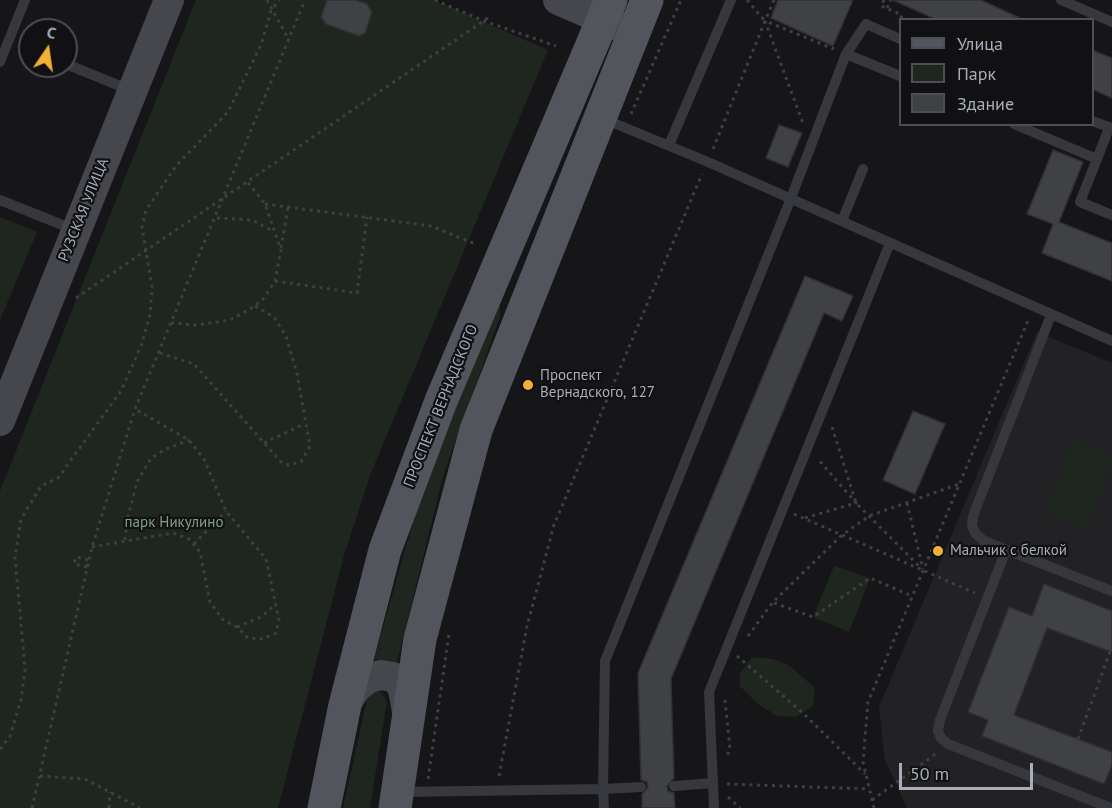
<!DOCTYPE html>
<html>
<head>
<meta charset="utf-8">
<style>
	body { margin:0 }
	#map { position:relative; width:1112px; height:808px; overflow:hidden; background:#161618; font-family:"PT Sans",sans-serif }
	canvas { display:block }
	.legend { position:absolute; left:899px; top:18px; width:195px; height:108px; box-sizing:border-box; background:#111113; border:2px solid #4d4f55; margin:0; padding:8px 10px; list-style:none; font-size:18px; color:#a8adb8 }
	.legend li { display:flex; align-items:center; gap:12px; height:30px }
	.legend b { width:30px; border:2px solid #4d4f55 }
	.north { position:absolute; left:18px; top:18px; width:60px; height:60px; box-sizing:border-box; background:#111113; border:2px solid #4d4f55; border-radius:50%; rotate:13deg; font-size:16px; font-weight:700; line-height:24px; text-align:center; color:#a8adb8 }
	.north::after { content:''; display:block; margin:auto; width:21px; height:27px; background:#f2b134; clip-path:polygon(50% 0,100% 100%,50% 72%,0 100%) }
	.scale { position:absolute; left:899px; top:763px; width:134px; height:27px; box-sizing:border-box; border:3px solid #a8adb8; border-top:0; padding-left:8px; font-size:18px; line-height:21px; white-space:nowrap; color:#a8adb8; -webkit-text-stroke:4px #111113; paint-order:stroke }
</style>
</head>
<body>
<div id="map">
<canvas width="1112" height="808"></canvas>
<ul class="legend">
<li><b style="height:8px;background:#53555c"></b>Улица</li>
<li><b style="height:16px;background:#1e261f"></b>Парк</li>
<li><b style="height:16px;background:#404145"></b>Здание</li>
</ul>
<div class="north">С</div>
<div class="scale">50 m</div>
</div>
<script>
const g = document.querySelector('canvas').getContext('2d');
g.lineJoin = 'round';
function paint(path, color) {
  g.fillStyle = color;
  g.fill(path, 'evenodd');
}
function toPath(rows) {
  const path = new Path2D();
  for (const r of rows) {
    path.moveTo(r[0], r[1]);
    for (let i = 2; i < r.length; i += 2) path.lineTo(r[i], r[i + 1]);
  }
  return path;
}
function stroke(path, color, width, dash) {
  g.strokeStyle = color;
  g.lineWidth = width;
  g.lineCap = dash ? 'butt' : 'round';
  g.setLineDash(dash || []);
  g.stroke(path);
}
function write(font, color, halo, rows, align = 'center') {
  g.font = font + ' "PT Sans",sans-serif';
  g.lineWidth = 4.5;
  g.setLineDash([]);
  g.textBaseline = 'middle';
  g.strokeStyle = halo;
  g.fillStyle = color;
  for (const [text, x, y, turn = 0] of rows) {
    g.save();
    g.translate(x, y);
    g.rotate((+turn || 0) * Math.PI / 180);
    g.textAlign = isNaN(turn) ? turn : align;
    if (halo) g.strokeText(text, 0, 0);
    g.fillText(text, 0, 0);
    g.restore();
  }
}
paint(toPath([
	[1037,332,1112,363,1112,808,907,808,885,760,879,707]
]), '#222225');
paint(toPath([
	[196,0,434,0,548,50,371,473,345,552,278,808,0,808,0,491],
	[0,217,37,232,0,320],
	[500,302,500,317,444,473,396,666,374,659,407,543,430,469],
	[1073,440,1112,455,1112,467,1087,529,1045,512],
	[834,566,870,578,849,632,813,617],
	[752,657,773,659,790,666,815,688,813,706,796,717,777,716,758,704,740,686,740,673],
	[379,690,387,701,370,808,343,808,368,695]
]), '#1e261f');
const building = toPath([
	[327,0,355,0,367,4,372,12,365,33,359,36,326,24,321,17,327,0],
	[778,0,853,0,833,46,771,18,778,0],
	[893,0,981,0,1024,20,937,20,893,0],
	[1092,50,1112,58,1112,98,1092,89,1092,50],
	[779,125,802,133,788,167,766,158,779,125],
	[1053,150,1083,162,1059,222,1112,243,1112,281,1042,253,1053,224,1027,214,1053,150],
	[805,276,853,296,842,321,824,313,671,679,674,778,667,786,668,791,674,793,675,808,642,808,642,794,648,787,647,782,641,780,638,673,805,276],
	[913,411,945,424,915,494,883,480,913,411],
	[1044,584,1112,611,1112,652,1047,628,1014,715,1112,752,1112,765,1104,784,982,736,988,720,968,712,1009,607,1032,616,1044,584]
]);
paint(building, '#404145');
stroke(building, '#303034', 1.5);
stroke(toPath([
	[267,0,289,40],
	[435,0,484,21,556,46],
	[747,0,765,21],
	[774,0,765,21,804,126],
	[884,0,881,6,902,15,899,23],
	[887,8,891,0],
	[631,114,681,0],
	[713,149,765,21,834,49],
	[265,204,431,226,473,243],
	[217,218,252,220,273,231],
	[281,248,288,207],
	[275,281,357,293,367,217],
	[76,298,488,18],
	[171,323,197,325,230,320,255,306,264,298,275,281,281,250,265,204,246,180],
	[160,353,194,364,281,462,289,465,301,462,310,446,297,374,286,336,274,317,255,306],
	[832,427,856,503,922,569],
	[264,443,304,424],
	[907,503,923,569],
	[794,514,975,593],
	[805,518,856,503,818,459],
	[125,540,127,520,137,482,151,458,166,449,189,440],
	[194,544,226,511],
	[92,547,173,533,189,539,200,552,210,602,223,620,237,627,248,638,263,639,276,633,279,620,266,559,226,511,204,459,189,440,135,409],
	[87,567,74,564,76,557,89,560],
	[774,603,813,617,870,578,912,596],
	[237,627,261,617,276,604],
	[748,636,773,602,842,535,869,516,959,484],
	[737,656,803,713,865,774],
	[725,700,730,749,726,758],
	[1078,739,1110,652],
	[0,749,10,736,21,700,25,669,15,557,21,519,41,486,58,478,121,391,141,346,150,315,152,287,142,227,146,210,176,166,228,112,261,45,271,11,279,0],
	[40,776,85,779,140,808],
	[499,776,527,626,554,525,702,174],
	[428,779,449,634],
	[727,784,869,789],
	[728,797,740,808],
	[872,800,937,753],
	[32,808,92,547,135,409,305,0],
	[109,808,110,792],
	[874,808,863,762,868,702,1029,318]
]), '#3d3f44', 3, [3, 4.5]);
stroke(toPath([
	[1061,0,1112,22],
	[846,54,900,76],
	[0,62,25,0],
	[66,64,130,90],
	[604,119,708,162,1112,341],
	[1092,121,1112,128],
	[1014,124,1097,159,1109,128],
	[669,145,731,0],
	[1097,159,1080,202,1112,215],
	[0,200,75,230],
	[842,221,863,169],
	[1051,315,973,516,972,526,976,534,984,541,1112,591],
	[1006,550,940,720,938,731,941,738,948,744,1111,808],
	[674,786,713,783],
	[641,787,603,789,605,661,791,198,846,54,866,24,900,39],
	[400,792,603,789,604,808],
	[714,808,709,692,890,243]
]), '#37383d', 10);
stroke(toPath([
	[558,0,625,29],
	[0,421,169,0],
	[345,705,357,687,369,678,381,675,393,677,402,685,408,716]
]), '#45474d', 30);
stroke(toPath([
	[324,808,345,705,385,550,441,401,611,0],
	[395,808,420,639,476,430,647,0]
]), '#53555c', 33);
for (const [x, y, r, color] of [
	[528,385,6,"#f2b134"],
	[938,551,6,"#f2b134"]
]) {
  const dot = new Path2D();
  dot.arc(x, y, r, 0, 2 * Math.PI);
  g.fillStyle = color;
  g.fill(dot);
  stroke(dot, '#111113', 2);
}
write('15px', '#a8adb8', '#111113', [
	["РУЗСКАЯ УЛИЦА",84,210,-68],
	["ПРОСПЕКТ ВЕРНАДСКОГО",441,406,-68]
]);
write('15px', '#a8adb8', '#111113', [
	["Проспект",540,376],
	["Вернадского, 127",540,393],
	["Мальчик с белкой",950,551]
], 'left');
write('15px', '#7fa381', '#111113', [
	["парк Никулино",174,523]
]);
</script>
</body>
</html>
